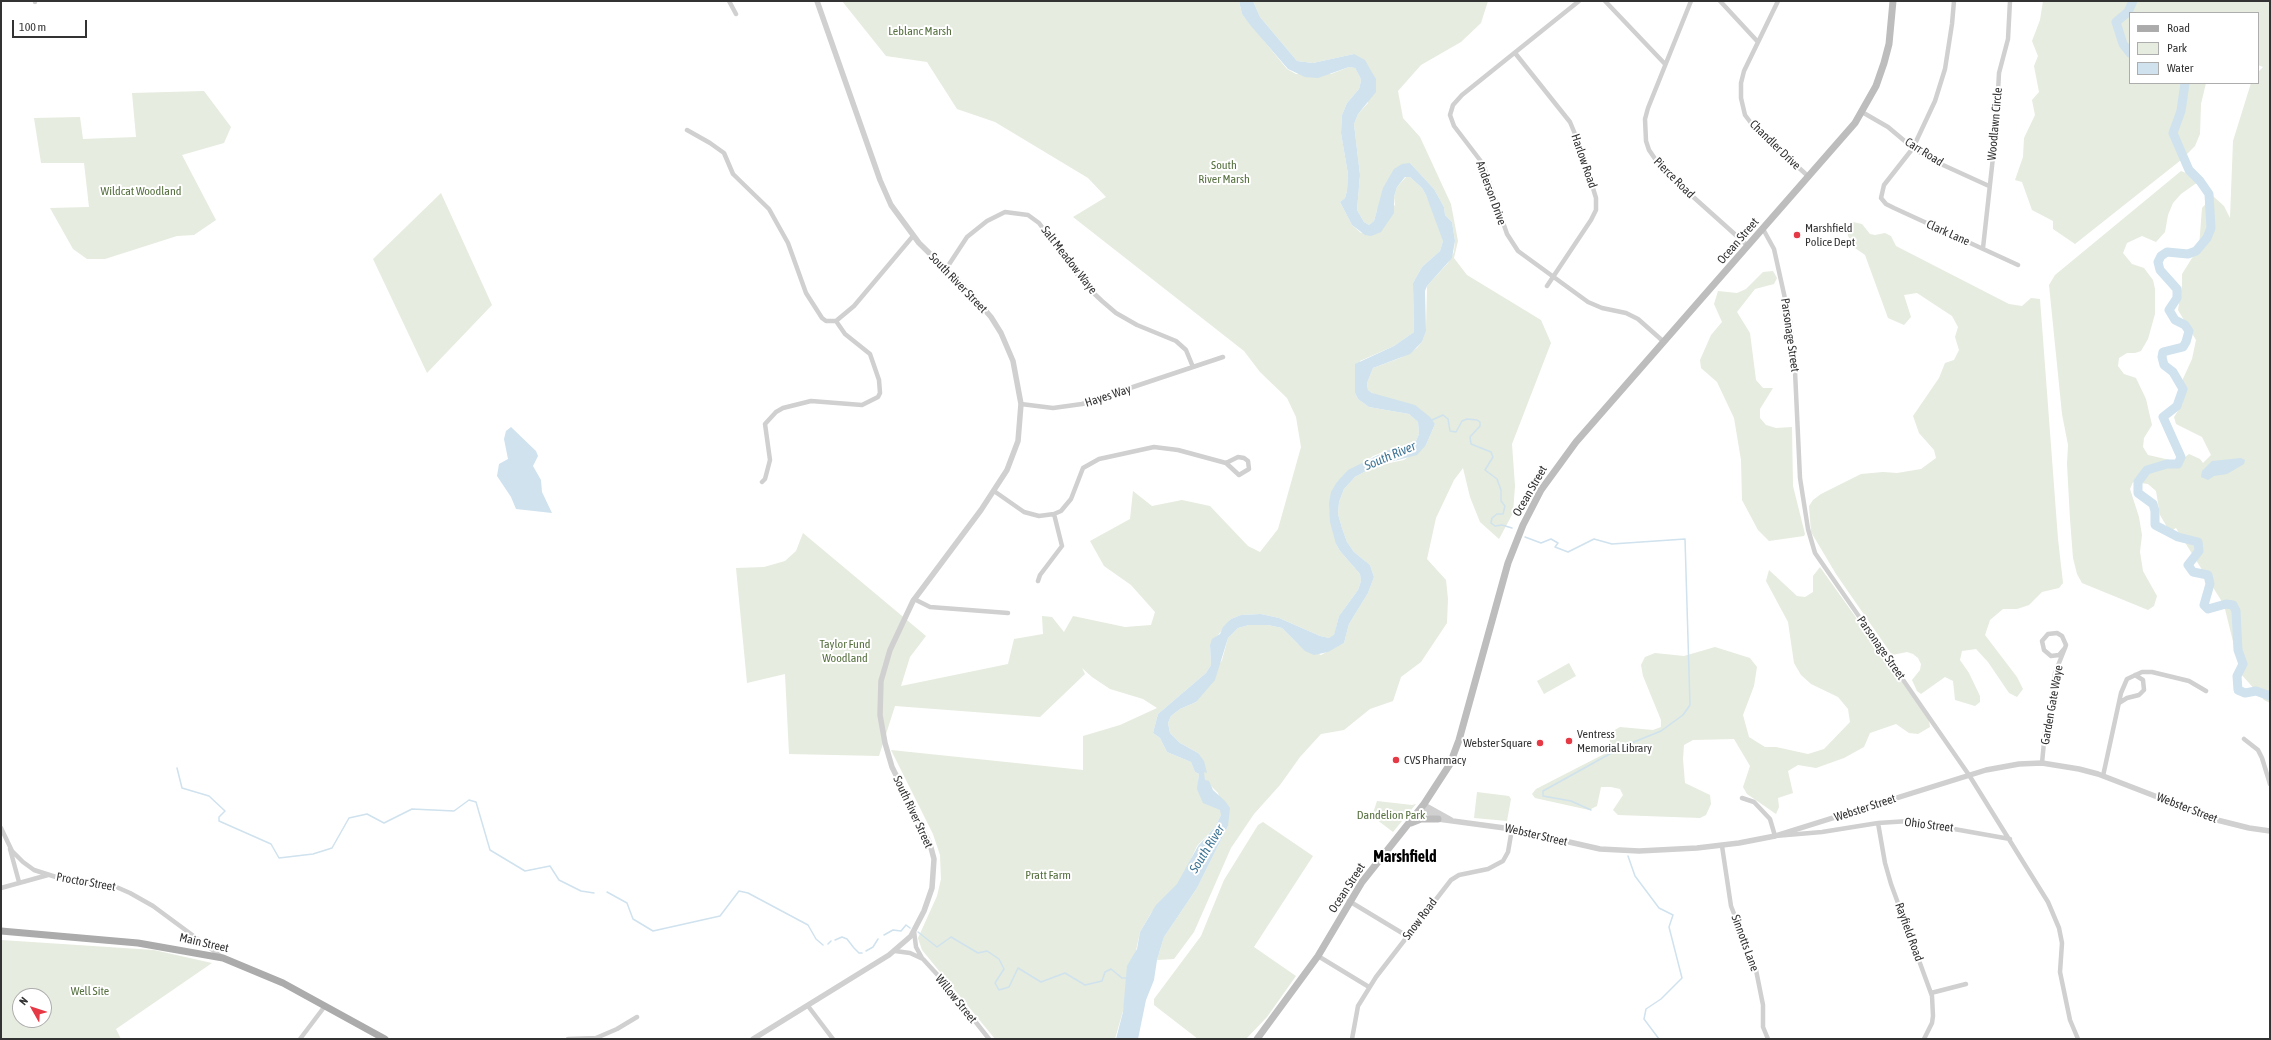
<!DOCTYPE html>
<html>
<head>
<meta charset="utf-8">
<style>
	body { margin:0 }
	#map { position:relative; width:2271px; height:1040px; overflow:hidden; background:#fff; font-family:"Asap Condensed",sans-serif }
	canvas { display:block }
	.frame { position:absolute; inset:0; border:2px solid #333; pointer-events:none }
	.legend { position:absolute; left:2129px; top:12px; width:130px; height:72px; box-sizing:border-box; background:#fff; border:1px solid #adadad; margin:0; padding:5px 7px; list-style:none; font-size:12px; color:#333 }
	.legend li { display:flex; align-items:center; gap:8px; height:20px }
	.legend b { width:20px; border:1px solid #adadad }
	.north { position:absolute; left:12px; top:988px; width:40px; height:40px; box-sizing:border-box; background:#fff; border:1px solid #adadad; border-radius:50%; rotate:309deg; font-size:11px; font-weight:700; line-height:16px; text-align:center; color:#333 }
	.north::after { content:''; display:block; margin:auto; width:14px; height:18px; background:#e63946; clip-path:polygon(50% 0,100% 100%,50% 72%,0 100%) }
	.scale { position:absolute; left:12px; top:20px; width:75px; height:18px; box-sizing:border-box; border:2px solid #333; border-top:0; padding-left:5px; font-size:12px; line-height:14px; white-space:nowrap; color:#333; -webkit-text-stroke:3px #fff; paint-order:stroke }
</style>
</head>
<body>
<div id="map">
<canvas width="2271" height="1040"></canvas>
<div class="frame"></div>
<ul class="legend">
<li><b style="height:5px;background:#ababab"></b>Road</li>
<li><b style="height:11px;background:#e6ecdf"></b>Park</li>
<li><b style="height:11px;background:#cfe2ee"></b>Water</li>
</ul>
<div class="north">N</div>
<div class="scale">100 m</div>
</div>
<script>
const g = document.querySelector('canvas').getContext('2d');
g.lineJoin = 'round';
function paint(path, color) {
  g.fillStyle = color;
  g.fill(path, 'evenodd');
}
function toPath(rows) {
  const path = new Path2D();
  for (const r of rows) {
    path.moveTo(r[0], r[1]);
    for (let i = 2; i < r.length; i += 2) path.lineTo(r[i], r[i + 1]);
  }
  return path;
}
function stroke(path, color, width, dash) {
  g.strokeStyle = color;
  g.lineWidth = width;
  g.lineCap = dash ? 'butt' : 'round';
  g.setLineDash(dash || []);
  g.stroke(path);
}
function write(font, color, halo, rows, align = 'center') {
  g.font = font + ' "Asap Condensed",sans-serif';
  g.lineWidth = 4;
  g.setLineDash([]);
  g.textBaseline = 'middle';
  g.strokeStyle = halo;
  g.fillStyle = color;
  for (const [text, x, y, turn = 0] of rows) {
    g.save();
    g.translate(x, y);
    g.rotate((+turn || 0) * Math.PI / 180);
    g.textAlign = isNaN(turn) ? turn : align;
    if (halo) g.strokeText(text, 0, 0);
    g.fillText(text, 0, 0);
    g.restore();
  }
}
paint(toPath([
	[842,1,1239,1,1242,14,1287,69,1296,74,1331,74,1349,67,1355,68,1360,77,1361,81,1359,89,1347,103,1342,115,1341,133,1348,174,1347,191,1345,198,1340,202,1352,225,1361,233,1395,205,1394,197,1397,187,1406,177,1410,177,1422,188,1426,195,1442,233,1443,241,1440,251,1422,267,1413,283,1414,332,1394,346,1360,361,1356,376,1355,393,1358,399,1369,407,1409,414,1418,422,1419,434,1416,441,1410,445,1388,450,1373,456,1337,482,1336,544,1340,551,1360,574,1361,581,1358,590,1339,616,1334,636,1329,638,1320,636,1279,618,1261,614,1241,615,1231,619,1210,645,1211,665,1206,673,1158,714,1153,733,1160,738,1167,752,1191,762,1195,772,1199,774,1198,783,1223,811,1215,827,1197,846,1179,885,1151,913,1140,932,1123,1011,1115,1039,995,1039,922,950,918,938,937,896,941,879,940,855,933,834,891,750,1083,770,1083,736,1120,725,1157,708,1143,699,1110,689,1092,677,1082,668,1085,674,1040,717,895,706,879,756,789,754,785,674,747,683,736,568,764,567,785,561,796,551,803,533,926,636,910,657,901,686,1008,664,1014,639,1043,634,1042,616,1052,617,1064,632,1073,616,1125,627,1151,625,1155,612,1131,585,1104,566,1090,541,1130,519,1133,491,1152,506,1182,500,1210,506,1248,546,1260,552,1278,529,1301,447,1296,417,1287,398,1260,372,1244,351,1073,217,1106,197,1088,178,995,122,957,109,927,62,886,56],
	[1253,1,1488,1,1481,23,1461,42,1421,65,1398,91,1403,118,1420,137,1451,204,1458,241,1454,258,1467,275,1541,320,1551,343,1512,444,1515,486,1513,513,1499,539,1480,522,1470,497,1463,468,1454,480,1436,518,1427,559,1446,580,1448,599,1447,623,1421,662,1401,677,1393,701,1370,709,1344,730,1321,734,1300,757,1280,785,1254,814,1231,848,1194,932,1174,959,1157,960,1164,937,1197,888,1228,826,1218,793,1205,780,1198,753,1180,743,1170,733,1168,723,1171,716,1180,709,1196,702,1222,660,1228,638,1238,628,1249,625,1268,625,1282,628,1298,644,1321,655,1344,643,1349,624,1368,593,1374,577,1370,565,1354,552,1347,542,1342,528,1338,514,1339,502,1344,489,1355,477,1375,466,1404,460,1426,445,1435,424,1372,393,1368,390,1367,383,1373,368,1400,358,1417,348,1422,342,1426,330,1427,286,1448,263,1454,252,1455,241,1452,222,1445,215,1444,207,1434,189,1410,163,1377,210,1374,221,1369,225,1364,222,1357,210,1360,175,1354,124,1358,114,1368,103,1354,54,1313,63,1297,61,1260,17],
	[2043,1,2270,1,2270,703,2264,700,2241,674,2224,605,2176,528,2171,531,2167,527,2160,515,2156,491,2148,484,2133,482,2130,489,2139,517,2142,535,2140,552,2143,571,2157,596,2154,606,2148,610,2082,583,2077,574,2073,558,2070,519,2067,464,2068,445,2062,414,2049,285,2055,275,2181,171,2191,175,2198,182,2181,194,2173,203,2168,215,2165,232,2156,242,2142,236,2127,243,2123,253,2132,264,2144,268,2153,280,2155,289,2155,314,2148,339,2141,351,2135,353,2127,353,2119,358,2118,366,2124,374,2136,378,2146,399,2152,425,2144,438,2143,447,2148,455,2179,462,2189,454,2200,459,2203,463,2211,455,2202,437,2176,424,2174,417,2183,403,2182,381,2192,359,2196,340,2178,310,2182,285,2182,274,2199,247,2202,208,2213,196,2224,206,2230,218,2233,141,2251,83,2258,83,2258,72,2263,67,2258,65,2258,13,2130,13,2130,83,2206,83,2201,104,2200,134,2195,146,2181,160,2075,244,2053,229,2053,221,2032,210,2022,182,2015,180,2023,157,2024,138,2035,115,2032,100,2039,92,2034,66,2038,56,2032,41,2040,20],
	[204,91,231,127,224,143,182,155,216,220,194,235,177,236,105,259,87,259,73,249,50,208,89,207,84,163,41,163,34,118,80,117,83,139,136,137,132,93],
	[441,193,492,305,427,373,373,259],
	[1853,222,1862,224,1870,234,1875,235,1885,233,1891,236,1896,246,2009,304,2022,306,2031,298,2040,299,2058,539,2063,583,2059,588,2042,592,2029,605,2017,609,2003,609,1990,620,1985,635,2017,677,2023,689,2017,697,2009,693,1988,662,1976,649,1962,651,1960,660,1969,673,1980,696,1980,702,1975,706,1955,700,1953,681,1945,677,1921,694,1917,691,1912,680,1920,670,1921,664,1918,658,1913,654,1907,652,1892,655,1836,574,1811,532,1809,506,1813,500,1821,494,1861,474,1883,472,1897,473,1921,469,1936,458,1934,450,1919,433,1913,416,1939,378,1945,363,1954,360,1959,350,1955,337,1958,327,1952,316,1917,293,1904,295,1911,317,1904,325,1888,318,1865,255,1855,248,1848,236,1847,227],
	[1773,271,1777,278,1774,284,1755,289,1737,312,1750,333,1756,380,1763,388,1773,388,1760,409,1760,418,1766,425,1776,428,1792,427,1793,486,1805,534,1804,536,1769,541,1758,530,1742,500,1741,460,1734,418,1717,382,1701,368,1700,360,1711,335,1722,322,1714,304,1718,291,1737,293,1746,289,1763,272],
	[1820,567,1929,720,1930,727,1918,734,1909,733,1896,724,1870,733,1864,747,1844,758,1816,768,1798,765,1788,771,1793,793,1778,798,1779,807,1776,814,1747,794,1743,787,1750,766,1734,739,1693,740,1684,745,1683,759,1685,783,1710,795,1711,804,1706,815,1700,818,1618,815,1613,810,1623,795,1620,789,1611,787,1601,787,1597,806,1589,810,1535,798,1532,794,1536,789,1612,750,1609,737,1613,731,1620,727,1653,730,1661,727,1661,720,1643,676,1641,665,1645,657,1655,653,1684,656,1715,647,1750,658,1757,667,1754,686,1743,715,1749,737,1765,747,1776,747,1808,754,1824,749,1850,722,1848,709,1838,697,1811,684,1801,675,1794,663,1788,622,1766,581,1769,570,1797,596,1805,597,1813,592,1813,576],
	[1569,663,1576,676,1544,694,1537,681],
	[1477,792,1509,796,1511,799,1507,821,1474,818],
	[1377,801,1412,805,1416,804,1393,832,1372,816],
	[1263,822,1313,856,1254,947,1296,976,1267,1017,1246,1039,1198,1039,1154,1005,1154,999,1201,936,1224,880,1258,825],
	[1,940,154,950,212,963,116,1029,121,1039,1,1039],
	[20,996,44,996,44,1020,20,1020]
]), '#e6ecdf');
paint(toPath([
	[1239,1,1253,1,1260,17,1297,61,1313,63,1354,54,1365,60,1370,69,1376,79,1376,92,1358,114,1354,124,1360,175,1357,210,1364,222,1369,225,1374,221,1383,188,1394,169,1402,164,1410,163,1434,189,1444,207,1445,215,1452,222,1455,241,1452,258,1427,286,1425,291,1426,331,1422,342,1410,354,1373,368,1367,383,1368,390,1372,393,1415,405,1430,417,1435,424,1426,445,1417,455,1375,466,1355,477,1344,489,1339,502,1338,514,1342,528,1347,542,1354,552,1370,565,1374,577,1368,593,1349,624,1344,643,1328,652,1314,655,1305,651,1282,628,1268,625,1249,625,1238,628,1228,638,1215,680,1196,702,1180,709,1171,716,1168,723,1170,733,1180,743,1198,753,1204,761,1207,773,1204,772,1205,780,1209,781,1213,790,1225,801,1230,808,1228,826,1197,888,1164,937,1157,960,1154,980,1146,1000,1138,1039,1116,1039,1123,1012,1127,966,1137,949,1140,932,1156,905,1177,884,1198,846,1215,827,1221,815,1220,810,1203,803,1197,789,1199,774,1195,772,1191,762,1167,752,1160,738,1153,733,1158,714,1206,673,1211,665,1210,645,1212,639,1220,634,1223,627,1231,619,1241,615,1261,614,1279,618,1320,636,1329,638,1334,635,1339,616,1358,590,1361,581,1360,574,1340,551,1336,544,1330,522,1329,503,1331,492,1337,482,1348,470,1388,450,1410,445,1416,441,1419,434,1418,422,1409,414,1369,407,1358,399,1355,393,1355,364,1394,346,1414,332,1413,283,1422,267,1440,251,1443,241,1426,195,1422,188,1410,177,1405,177,1397,187,1394,197,1394,213,1381,232,1371,236,1365,235,1352,225,1340,202,1345,198,1347,191,1348,174,1341,133,1342,115,1347,103,1359,89,1361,81,1360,77,1355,68,1349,67,1318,78,1305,77,1288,69,1251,26,1242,14],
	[511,427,536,451,538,456,533,466,541,480,542,492,552,513,516,509,511,497,497,476,499,464,508,459,504,439,506,431],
	[2241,458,2245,460,2244,464,2227,474,2214,476,2208,480,2201,477,2202,471,2212,461]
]), '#cfe2ee');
stroke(toPath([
	[1432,420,1443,415,1448,419,1450,431,1456,432,1462,421,1467,419,1477,420,1480,422,1480,426,1470,437,1471,444,1491,452,1493,457,1485,470,1497,479,1501,490,1501,501,1505,506,1503,514,1497,514,1492,518,1491,523,1495,526,1502,525,1512,528],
	[1525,537,1541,543,1551,539,1558,543,1555,547,1568,552,1594,539,1612,544,1685,539,1690,705,1683,715,1661,731,1624,746,1543,791,1543,796,1571,801,1591,810],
	[177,768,182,788,209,796,225,811,219,817,219,821,271,844,279,858,313,854,332,848,349,818,367,814,384,823,412,809,454,811,469,800,476,802,490,850,525,871,550,866,559,880,581,891,594,893],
	[1628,856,1635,876,1659,908,1673,915,1669,927,1682,978,1661,999,1646,1009,1644,1019,1659,1039],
	[607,892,627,903,633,919,653,931,720,916,739,891,748,893,808,925,816,939,823,945],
	[918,932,937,947,951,937,978,953,987,951,999,959,1004,969,995,983,999,990,1009,987,1018,968,1041,982,1065,973,1085,985,1102,981,1105,972,1111,969,1122,978,1127,978],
	[884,935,893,930,901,931,906,925,910,928],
	[835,940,842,937,847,939,854,948,859,953,862,953],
	[828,944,831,941],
	[866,951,873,947,878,939]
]), '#cfe2ee', 1.5);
stroke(toPath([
	[2130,53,2123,44,2116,22,2128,12,2133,1],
	[2185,83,2181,111,2173,133,2189,170,2200,181,2209,194,2211,228,2207,238,2196,251,2188,254,2167,252,2161,256,2158,262,2160,270,2177,289,2177,298,2169,310,2175,320,2185,325,2189,331,2186,342,2183,347,2163,352,2162,357,2164,365,2173,372,2183,389,2177,406,2163,417,2181,457,2178,464,2167,464,2147,470,2138,482,2138,493,2153,504,2155,511,2155,525,2178,537,2198,542,2199,551,2188,565,2193,572,2208,575,2210,584,2204,605,2208,609,2226,604,2233,605,2236,611,2238,650,2243,664,2237,676,2238,690,2245,693,2256,691,2270,696]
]), '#cfe2ee', 9);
stroke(toPath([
	[35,1,35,2],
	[729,1,736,14],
	[1579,1,1462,95,1453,105,1450,115,1454,126,1483,164,1507,234,1518,251,1588,302,1602,308,1626,313,1638,319,1664,342],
	[1605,1,1665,64],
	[1691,1,1648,108,1645,119,1646,141,1649,150,1662,169,1748,246],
	[1720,1,1758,42],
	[1778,1,1744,71,1741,83,1741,98,1745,115,1754,127,1809,177],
	[1954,1,1952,24,1945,69,1935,101,1913,148,1884,185,1881,198,1886,204,1894,208,2018,265],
	[1515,53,1570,122,1580,146,1596,198,1596,210,1591,220,1547,286],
	[1862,112,1888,127,1913,148,1932,160,1989,186],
	[687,130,710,143,724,153,733,174,769,209,788,243,806,293,822,318,826,321,836,321],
	[1763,229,1774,249,1790,321,1795,371,1800,478,1808,529,1815,553,1969,775,2048,902,2059,928,2062,943,2060,972,2070,1020,2078,1039],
	[1983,248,1996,130,1999,73,2008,39,2010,1],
	[946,269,967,237,987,221,1005,212,1028,215,1039,223,1085,285,1102,301,1116,313,1137,325,1176,341,1186,350,1193,367],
	[1021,404,1053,408,1082,404,1223,357],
	[762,482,765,479,770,460,765,424,776,412,783,408,811,401,862,405,878,397,880,393,879,380,870,354,845,334,836,321,854,306,913,236],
	[994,491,1024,512,1039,516,1054,514,1061,511,1071,499,1083,468,1099,459,1154,447,1178,450,1226,463,1238,457,1244,458,1248,461,1249,469,1239,475,1226,463],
	[1038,581,1040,575,1062,546,1054,514],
	[914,599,930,607,1008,613],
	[2119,703,2127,698,2139,695,2144,690,2143,680,2135,675],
	[2244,739,2258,750,2262,758,2270,784],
	[2042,763,2045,732,2049,720,2055,673,2065,648,2066,645,2062,636,2057,633,2048,634,2042,641,2044,650,2051,656,2059,655,2065,648],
	[2103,776,2121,693,2127,679,2142,672,2152,672,2189,681,2206,691],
	[1742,798,1754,802,1770,819,1775,836,1822,832,1878,823,1909,821,2010,839],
	[1878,823,1885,863,1891,884,1932,996,1933,1016,1932,1023,1924,1039],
	[1,828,12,851,23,862,34,870,56,877,114,886,130,893,153,906,222,957],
	[1722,846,1731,906,1756,970,1763,1005,1763,1027,1768,1039],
	[10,849,19,882],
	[1,888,48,875],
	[1349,901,1407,936],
	[914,931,916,947,922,958],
	[895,951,910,953,923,959,945,983,989,1039],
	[1318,956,1369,987],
	[1931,993,1966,984],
	[808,1006,833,1039],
	[300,1039,325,1006],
	[568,1039,596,1038,617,1029,637,1017],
	[1352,1039,1358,1006,1376,977,1451,880,1459,875,1488,869,1503,861,1508,852,1512,829]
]), '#d0d0d0', 4.5);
stroke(toPath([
	[1424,804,1428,812,1438,819,1512,829,1600,849,1639,851,1697,848,1739,843,1775,836,1986,770,2019,764,2042,763,2079,769,2098,774,2217,820,2249,828,2270,831],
	[1424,805,1451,820],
	[753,1039,889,955,911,936,924,911,932,888,934,859,930,844,892,767,885,743,880,715,881,681,890,650,913,601,981,510,1007,470,1018,441,1021,404,1013,361,1001,333,991,317,972,295,919,243,891,205,880,180,817,1]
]), '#d0d0d0', 5.5);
stroke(toPath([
	[1411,823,1421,819,1438,819],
	[1257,1039,1318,956,1362,882,1424,804,1450,764,1459,740,1508,563,1523,525,1541,490,1576,442,1855,123,1876,86,1884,63,1889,44,1893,1]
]), '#bdbdbd', 7);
stroke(toPath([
	[1,931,138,943,223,958,283,983,385,1039]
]), '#ababab', 7);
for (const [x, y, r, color] of [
	[1797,235,4,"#e63946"],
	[1569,741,4,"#e63946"],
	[1540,743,4,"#e63946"],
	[1396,760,4,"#e63946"]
]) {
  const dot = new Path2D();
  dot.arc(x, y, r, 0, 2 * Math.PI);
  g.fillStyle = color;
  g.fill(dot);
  stroke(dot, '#fff', 1.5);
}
write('12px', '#56703f', '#fff', [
	["Leblanc Marsh",920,31],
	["South",1224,165],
	["River Marsh",1224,179],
	["Wildcat Woodland",141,191],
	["Taylor Fund",845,644],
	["Woodland",845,658],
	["Dandelion Park",1391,815],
	["Pratt Farm",1048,875],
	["Well Site",90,991]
]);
write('12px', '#333', '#fff', [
	["Woodlawn Circle",1995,124,-85],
	["Chandler Drive",1775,145,44],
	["Carr Road",1924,152,32],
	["Harlow Road",1584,161,71],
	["Pierce Road",1674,178,45],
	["Anderson Drive",1491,193,70],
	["Clark Lane",1948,233,24],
	["Ocean Street",1738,241,-49],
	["Salt Meadow Waye",1069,260,52],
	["South River Street",958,283,46],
	["Parsonage Street",1790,335,82],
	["Hayes Way",1108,396,-18],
	["Ocean Street",1530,491,-60],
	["Parsonage Street",1881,648,55],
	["Garden Gate Waye",2052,705,-80],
	["Webster Street",1865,808,-18],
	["Webster Street",2187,808,21],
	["South River Street",913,812,65],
	["Ohio Street",1929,825,7],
	["Webster Street",1536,835,13],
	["Proctor Street",86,882,10],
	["Ocean Street",1347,888,-57],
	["Snow Road",1420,919,-53],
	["Rayfield Road",1909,932,70],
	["Main Street",204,943,13],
	["Sinnotts Lane",1745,943,70],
	["Willow Street",956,999,51]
]);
write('12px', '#333', '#fff', [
	["Marshfield",1805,228],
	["Police Dept",1805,242],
	["Ventress",1577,734],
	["Memorial Library",1577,748],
	["Webster Square",1532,743,"right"],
	["CVS Pharmacy",1404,760]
], 'left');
write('italic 13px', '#3f7597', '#fff', [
	["South River",1390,456,-23],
	["South River",1207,849,-58]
]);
write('bold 16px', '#000', '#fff', [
	["Marshfield",1405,857]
]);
</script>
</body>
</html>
